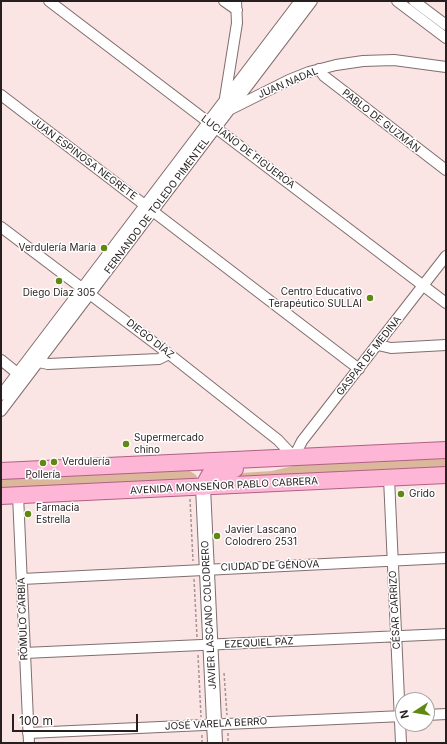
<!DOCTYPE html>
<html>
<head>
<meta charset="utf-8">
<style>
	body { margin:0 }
	#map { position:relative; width:447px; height:744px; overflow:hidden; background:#fae4e4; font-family:Inter,sans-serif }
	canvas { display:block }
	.frame { position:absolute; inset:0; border:2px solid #261e1f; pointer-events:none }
	.north { position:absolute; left:395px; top:692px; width:40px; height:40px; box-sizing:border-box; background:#fff; border:1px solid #a8a5a5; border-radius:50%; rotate:258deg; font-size:11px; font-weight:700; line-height:16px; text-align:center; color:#261e1f }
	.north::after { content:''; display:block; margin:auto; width:14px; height:18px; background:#608812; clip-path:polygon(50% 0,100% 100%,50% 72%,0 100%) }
	.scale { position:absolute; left:12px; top:714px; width:126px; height:18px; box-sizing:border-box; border:2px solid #261e1f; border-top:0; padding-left:5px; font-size:12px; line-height:14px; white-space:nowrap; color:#261e1f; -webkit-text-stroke:3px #fff; paint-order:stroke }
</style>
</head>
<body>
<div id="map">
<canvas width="447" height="744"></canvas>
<div class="frame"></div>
<div class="north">N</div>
<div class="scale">100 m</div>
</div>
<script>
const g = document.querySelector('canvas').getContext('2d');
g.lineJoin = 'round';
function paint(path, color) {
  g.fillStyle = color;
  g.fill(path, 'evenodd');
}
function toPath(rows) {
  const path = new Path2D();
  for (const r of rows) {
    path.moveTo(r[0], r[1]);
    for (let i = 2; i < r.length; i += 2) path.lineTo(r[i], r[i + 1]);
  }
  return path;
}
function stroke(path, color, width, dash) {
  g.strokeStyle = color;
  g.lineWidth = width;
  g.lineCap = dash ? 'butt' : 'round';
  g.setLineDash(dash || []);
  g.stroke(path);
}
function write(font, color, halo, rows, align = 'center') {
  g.font = font + ' Inter,sans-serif';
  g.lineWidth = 3;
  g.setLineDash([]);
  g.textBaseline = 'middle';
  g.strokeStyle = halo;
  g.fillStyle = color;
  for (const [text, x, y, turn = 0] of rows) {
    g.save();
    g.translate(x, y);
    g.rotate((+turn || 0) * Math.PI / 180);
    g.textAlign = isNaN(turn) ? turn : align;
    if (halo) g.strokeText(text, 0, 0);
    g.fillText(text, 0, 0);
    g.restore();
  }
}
paint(toPath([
	[446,456,446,470,218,478,225,474,272,471,305,463],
	[182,468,190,471,196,475,198,480,1,489,1,477]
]), '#dbb89c');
const minor = toPath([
	[49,1,446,303],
	[224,1,237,10],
	[397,1,446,38],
	[414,1,446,25],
	[319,69,324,76,446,170],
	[1,95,359,369],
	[225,98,237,23,236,1],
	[231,109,289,80,309,72,336,65,363,61,394,60,446,67],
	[1,227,169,354,278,440,294,457,302,441,446,256],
	[378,345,391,348,446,345],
	[1,360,22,377],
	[39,362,48,364,159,359,169,354],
	[1,395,300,1],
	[1,411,312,1],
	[389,478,401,743],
	[18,495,29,743],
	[22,579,446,558],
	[24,653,446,634],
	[427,715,446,714],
	[28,733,403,716]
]);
const secondary = toPath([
	[203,487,215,743]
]);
const primary = toPath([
	[1,471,446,450],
	[203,487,209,476,215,471,235,469],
	[1,496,446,475]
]);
stroke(minor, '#826e6f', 12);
stroke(secondary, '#826e6f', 16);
stroke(primary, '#b16183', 18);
stroke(toPath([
	[190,499,193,561],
	[194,579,197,637],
	[198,655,201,717],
	[224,673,227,715],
	[228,733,228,743],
	[202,735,202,743]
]), '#a59495', 1.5, [3, 2]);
stroke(minor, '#fff', 10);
stroke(secondary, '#fff', 14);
stroke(primary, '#fdb6d5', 16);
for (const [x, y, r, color] of [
	[104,248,4,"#608812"],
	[59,281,4,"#608812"],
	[370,298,4,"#608812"],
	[126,444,4,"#608812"],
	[54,462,4,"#608812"],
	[43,463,4,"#608812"],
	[401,494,4,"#608812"],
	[28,514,4,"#608812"],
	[217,536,4,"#608812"]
]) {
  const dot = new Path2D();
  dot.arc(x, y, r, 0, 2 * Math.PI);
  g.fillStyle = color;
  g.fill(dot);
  stroke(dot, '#fff', 1.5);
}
write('10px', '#261e1f', '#fff', [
	["JUAN NADAL",288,83,-23],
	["PABLO DE GUZMÁN",381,121,38],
	["LUCIANO DE FIGUEROA",248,152,37],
	["JUAN ESPINOSA NEGRETE",84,159,37],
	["FERNANDO DE TOLEDO PIMENTEL",157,206,-53],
	["DIEGO DÍAZ",150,339,38],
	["GASPAR DE MEDINA",369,356,-52],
	["AVENIDA MONSEÑOR PABLO CABRERA",224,486,-3],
	["CIUDAD DE GÉNOVA",270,566,-2],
	["CÉSAR CARRIZO",395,610,-93],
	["JAVIER LASCANO COLODRERO",209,615,-93],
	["RÓMULO CARBIA",23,619,-92],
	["EZEQUIEL PAZ",259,643,-3],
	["JOSÉ VARELA BERRO",216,724,-3]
]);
write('10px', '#261e1f', '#fff', [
	["Verdulería María",96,248,"right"],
	["Centro Educativo",362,292,"right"],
	["Terapéutico SULLAI",362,304,"right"],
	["Diego Díaz 305",59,293,"center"],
	["Supermercado",134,438],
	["chino",134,450],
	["Verdulería",62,462],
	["Pollería",43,475,"center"],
	["Grido",409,494],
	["Farmacia",36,508],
	["Estrella",36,520],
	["Javier Lascano",225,530],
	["Colodrero 2531",225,542]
], 'left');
</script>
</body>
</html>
